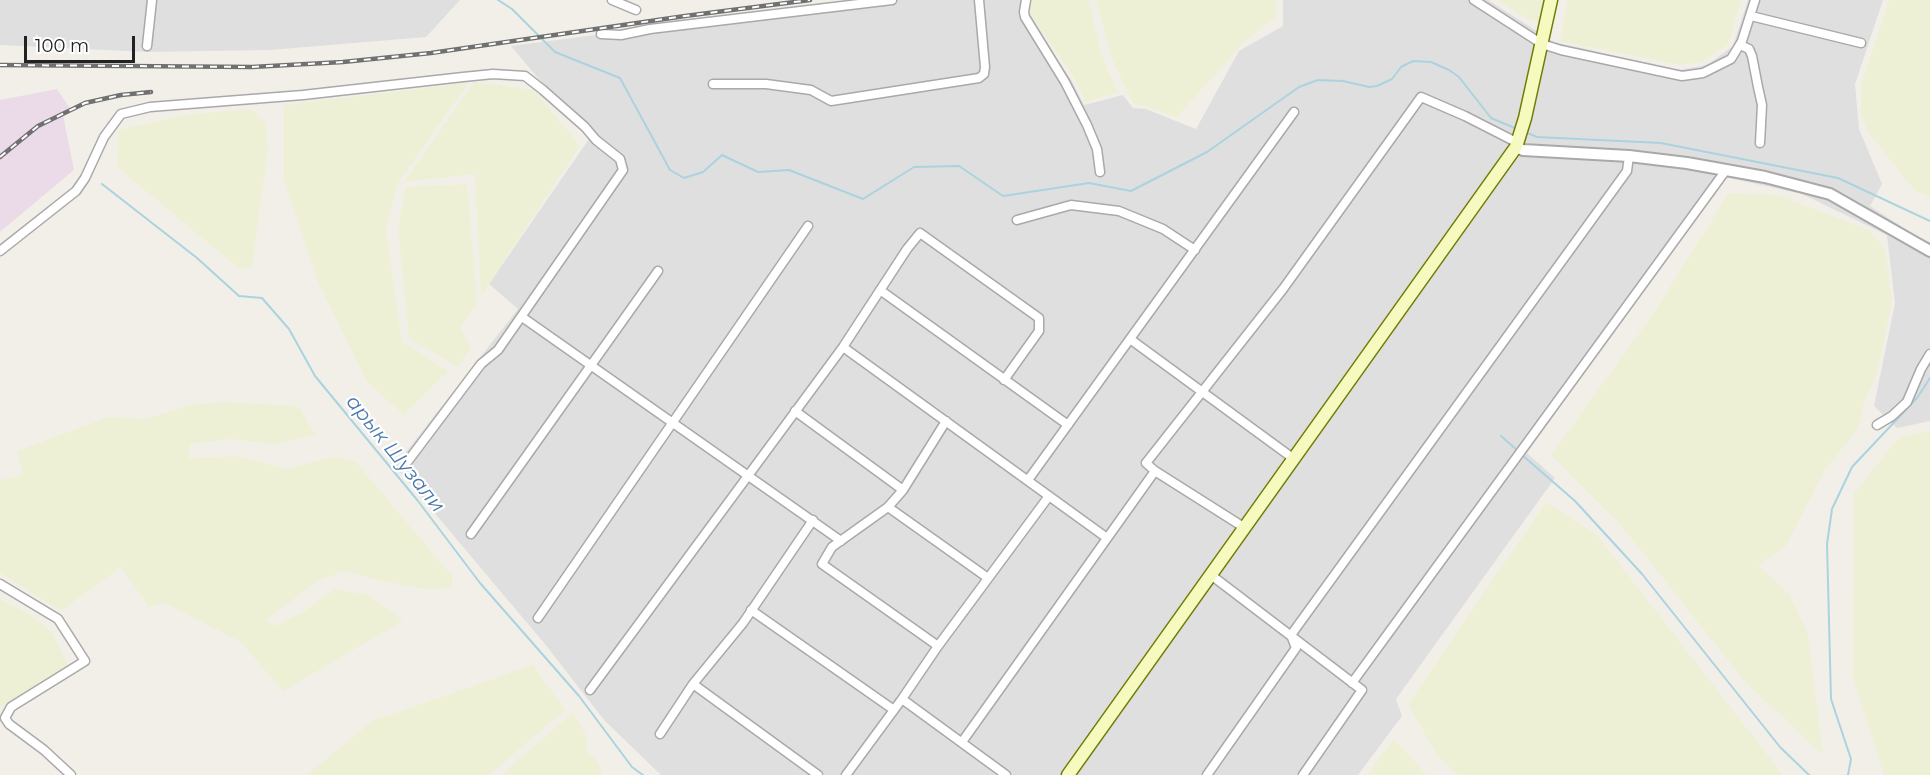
<!DOCTYPE html>
<html>
<head>
<meta charset="utf-8">
<style>
	body { margin:0 }
	#map { position:relative; width:1930px; height:775px; overflow:hidden; background:#f2efe9; font-family:Montserrat,sans-serif }
	canvas { display:block }
	.scale { position:absolute; left:24px; top:36px; width:111px; height:27px; box-sizing:border-box; border:3px solid #222; border-top:0; padding-left:8px; font-size:18px; line-height:21px; white-space:nowrap; color:#222; -webkit-text-stroke:4px #fff; paint-order:stroke }
</style>
</head>
<body>
<div id="map">
<canvas width="1930" height="775"></canvas>
<div class="scale">100 m</div>
</div>
<script>
const g = document.querySelector('canvas').getContext('2d');
g.lineJoin = 'round';
function paint(path, color) {
  g.fillStyle = color;
  g.fill(path, 'evenodd');
}
function toPath(rows) {
  const path = new Path2D();
  for (const r of rows) {
    path.moveTo(r[0], r[1]);
    for (let i = 2; i < r.length; i += 2) path.lineTo(r[i], r[i + 1]);
  }
  return path;
}
function stroke(path, color, width, dash) {
  g.strokeStyle = color;
  g.lineWidth = width;
  g.lineCap = dash ? 'butt' : 'round';
  g.setLineDash(dash || []);
  g.stroke(path);
}
function write(font, color, halo, rows, align = 'center') {
  g.font = font + ' Montserrat,sans-serif';
  g.lineWidth = 4.5;
  g.setLineDash([]);
  g.textBaseline = 'middle';
  g.strokeStyle = halo;
  g.fillStyle = color;
  for (const [text, x, y, turn = 0] of rows) {
    g.save();
    g.translate(x, y);
    g.rotate((+turn || 0) * Math.PI / 180);
    g.textAlign = isNaN(turn) ? turn : align;
    if (halo) g.strokeText(text, 0, 0);
    g.fillText(text, 0, 0);
    g.restore();
  }
}
paint(toPath([
	[0,0,460,0,426,37,270,50,147,52,0,45],
	[860,0,1025,0,1024,12,1072,81,1084,105,1123,95,1133,108,1146,109,1196,129,1239,51,1283,26,1283,0,1488,0,1554,42,1679,70,1707,65,1733,46,1748,0,1883,0,1855,84,1859,129,1882,184,1870,206,1916,236,1930,242,1930,421,1897,428,1874,406,1895,303,1887,235,1802,194,1725,177,1527,453,1555,478,1396,699,1402,716,1358,775,661,775,605,721,544,643,395,466,518,309,489,284,589,139,511,46]
]), '#e0dfdf');
paint(toPath([
	[57,89,71,110,63,115,74,170,0,232,0,100]
]), '#ebdbe8');
paint(toPath([
	[1031,0,1089,0,1101,54,1118,93,1086,102,1073,76,1029,13],
	[1096,0,1276,0,1277,16,1246,40,1177,117,1144,106,1134,104,1112,59],
	[1499,0,1544,0,1539,22,1527,19],
	[1568,0,1741,0,1728,45,1701,62,1680,65,1560,41],
	[1889,0,1930,0,1930,197,1916,192,1869,133,1861,116,1861,86],
	[474,82,534,90,580,146,481,296,475,174,404,182],
	[468,83,398,183,386,229,402,342,448,371,404,415,367,382,318,282,284,180,284,105],
	[252,109,265,122,268,148,252,266,241,270,117,167,119,130,183,115],
	[467,184,477,302,460,329,471,347,458,367,409,338,398,227,406,187],
	[1729,193,1777,195,1869,230,1885,249,1892,302,1877,374,1864,402,1858,429,1825,470,1786,546,1758,565,1789,594,1808,633,1823,755,1746,683,1620,524,1551,455,1653,314],
	[224,402,298,406,316,435,274,444,229,439,190,444,188,458,238,456,285,469,336,456,356,462,452,576,452,587,431,590,377,580,344,571,317,581,265,621,274,626,303,612,335,589,369,595,403,621,283,691,241,642,164,603,149,607,121,567,61,611,0,573,0,480,23,475,17,451,108,417,144,419,190,405],
	[1930,431,1930,775,1884,775,1853,678,1854,493,1899,437],
	[1546,502,1597,535,1783,775,1458,775,1438,757,1408,704],
	[0,599,32,616,51,631,68,665,0,708],
	[533,665,565,710,489,775,307,775,372,721],
	[573,712,586,735,586,751,598,762,603,775,501,775],
	[1394,739,1427,775,1366,775]
]), '#eef0d5');
stroke(toPath([
	[498,0,512,9,555,52,620,78,670,170,684,178,703,172,722,155,758,172,789,170,863,199,914,167,959,166,1003,196,1089,183,1131,191,1207,152,1299,87,1318,80,1343,81,1369,87,1377,86,1392,79,1401,67,1413,61,1431,62,1449,70,1459,77,1491,118,1517,129],
	[1525,132,1537,137,1661,143,1838,178,1930,221],
	[102,184,197,258,239,296,262,298,289,329,315,376,418,501,480,583,579,696,632,767,643,775],
	[1501,436,1517,450],
	[1521,454,1575,501,1642,574,1780,747,1809,775],
	[1848,775,1851,759,1831,699,1827,544,1832,509,1852,467,1917,398,1930,378]
]), '#aad3df', 2);
const minor = toPath([
	[612,0,636,10],
	[1026,0,1024,12,1025,17,1065,82,1087,125,1097,149,1100,172],
	[1474,0,1542,44,1561,50,1682,76,1703,73,1731,59,1742,41,1755,0],
	[1751,16,1861,43],
	[601,34,621,35,650,29,892,0],
	[1740,45,1749,49,1752,56,1758,87,1762,105,1760,143],
	[147,46,152,0],
	[713,84,766,84,811,90,831,101,979,78,984,74,985,67,979,0],
	[1017,220,1071,205,1119,211,1163,229,1195,250],
	[0,251,76,191,85,178,104,137,121,114,150,107,303,95,463,77,493,74,525,76,543,90,585,127,596,140,620,159,623,170,498,350,481,364,408,461],
	[880,290,1068,425],
	[522,317,841,541],
	[1130,339,1294,459],
	[843,347,1107,538],
	[795,411,903,490],
	[1877,425,1892,416,1907,402,1921,369,1930,354],
	[1028,480,1294,112],
	[888,507,988,578],
	[1245,528,1155,471,1146,463,1283,289,1421,97,1465,116,1518,143],
	[471,534,658,271],
	[1211,575,1362,690,1303,775],
	[0,584,58,619,85,661,11,707,5,718,9,724,44,750,71,775],
	[751,610,894,710],
	[538,618,808,226],
	[938,646,822,564,832,547,888,507,903,490,946,421],
	[1352,683,1726,170],
	[693,684,818,775],
	[590,690,843,347,907,249,920,233,1039,318,1039,331,1004,380],
	[902,699,1006,775],
	[660,734,693,684,743,623,813,520],
	[962,742,1155,471],
	[846,775,902,699,938,646,1049,496],
	[1207,775,1296,648,1291,635,1627,171,1629,156]
]);
const tertiary = toPath([
	[1516,147,1523,150,1629,156,1687,163,1765,177,1830,194,1930,251]
]);
const secondary = toPath([
	[1068,775,1516,147,1525,118,1551,0]
]);
stroke(minor, '#a9a9a9', 11);
stroke(tertiary, '#a9a9a9', 14);
stroke(secondary, '#707d05', 15);
stroke(minor, '#fff', 8);
stroke(tertiary, '#fff', 10);
stroke(secondary, '#f7fabf', 12);
const rail = toPath([
	[0,65,252,67,343,62,431,53,685,16,810,0],
	[0,157,38,126,85,103,121,95,151,92]
]);
stroke(rail, '#707070', 4.5);
stroke(rail, '#fff', 2, [7]);
write('italic 20px', '#4a7aab', '#fff', [
	["арык Шузали",395,454,51]
]);
</script>
</body>
</html>
